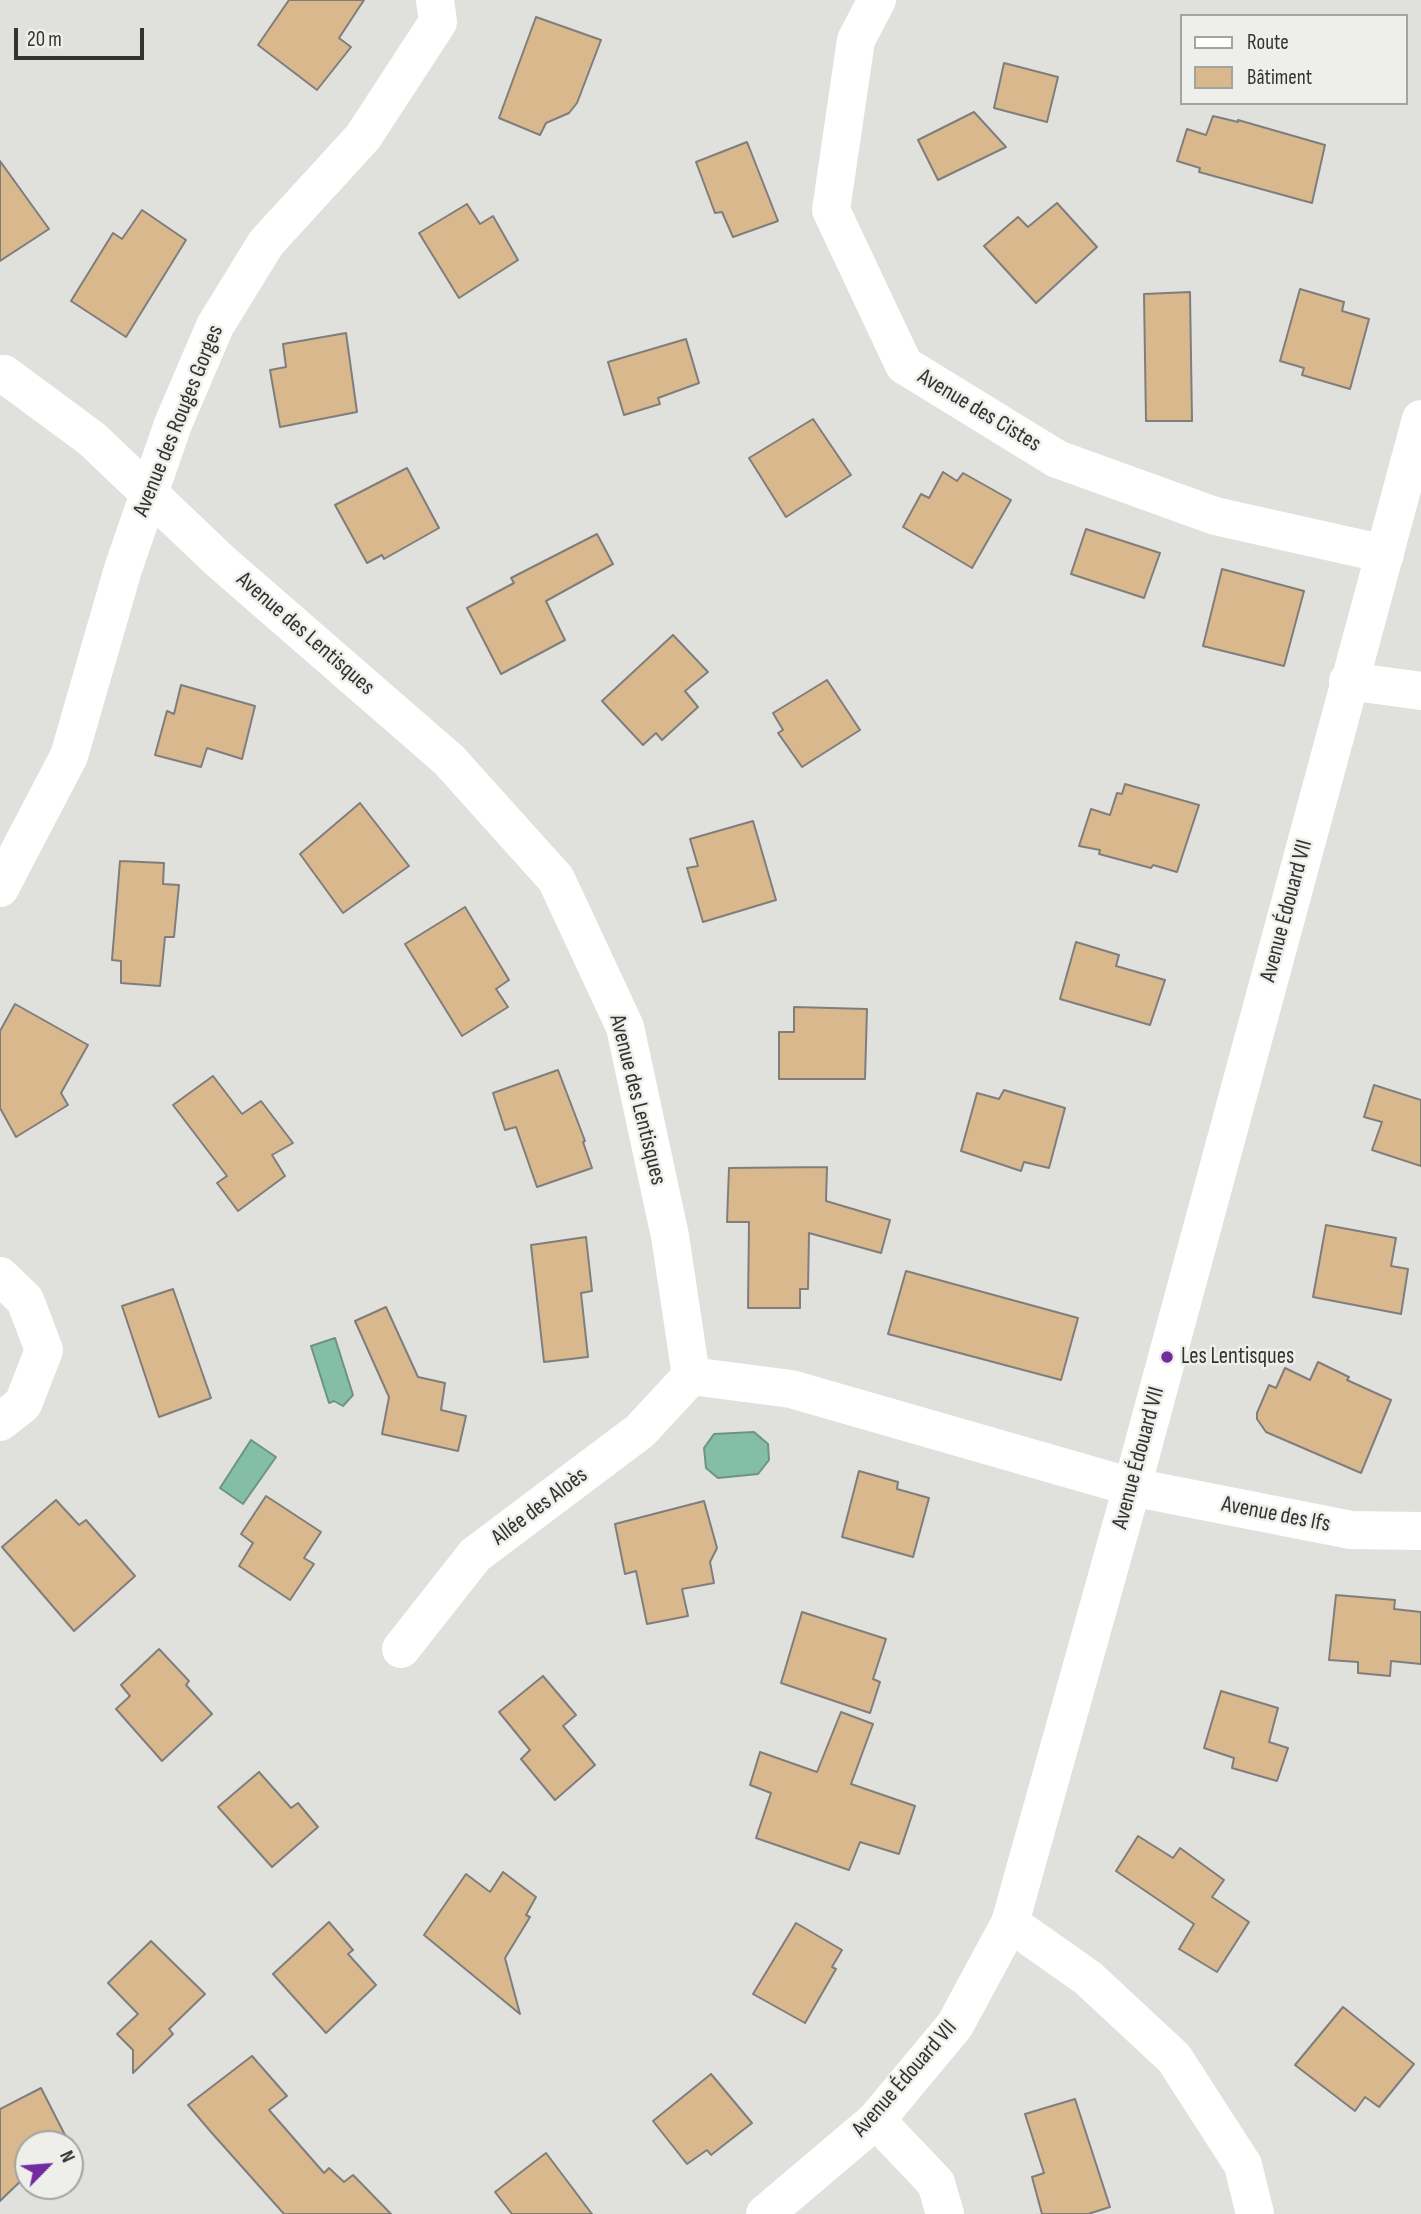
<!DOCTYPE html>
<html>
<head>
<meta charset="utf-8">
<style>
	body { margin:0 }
	#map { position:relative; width:1421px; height:2214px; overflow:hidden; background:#e0e0dd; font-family:"Sofia Sans Condensed",sans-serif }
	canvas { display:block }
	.legend { position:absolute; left:1180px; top:14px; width:228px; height:91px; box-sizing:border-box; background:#eeeeea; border:2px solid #a3a3a0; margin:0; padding:9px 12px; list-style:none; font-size:21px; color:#333332 }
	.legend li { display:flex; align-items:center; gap:14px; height:35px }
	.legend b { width:35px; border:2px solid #a3a3a0 }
	.north { position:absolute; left:14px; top:2130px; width:70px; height:70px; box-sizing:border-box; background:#eeeeea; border:2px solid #a3a3a0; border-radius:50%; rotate:65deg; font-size:19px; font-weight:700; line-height:28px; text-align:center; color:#333332 }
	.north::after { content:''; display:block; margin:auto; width:24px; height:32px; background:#732c9f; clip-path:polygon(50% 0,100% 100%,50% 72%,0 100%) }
	.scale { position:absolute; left:14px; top:28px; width:130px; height:32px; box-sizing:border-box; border:4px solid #333332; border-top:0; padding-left:9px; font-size:21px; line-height:24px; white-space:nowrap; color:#333332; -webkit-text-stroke:5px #eeeeea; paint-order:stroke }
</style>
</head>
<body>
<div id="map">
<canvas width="1421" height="2214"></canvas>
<ul class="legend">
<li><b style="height:9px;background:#fff"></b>Route</li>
<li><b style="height:19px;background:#d9b88d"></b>Bâtiment</li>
</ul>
<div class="north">N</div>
<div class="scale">20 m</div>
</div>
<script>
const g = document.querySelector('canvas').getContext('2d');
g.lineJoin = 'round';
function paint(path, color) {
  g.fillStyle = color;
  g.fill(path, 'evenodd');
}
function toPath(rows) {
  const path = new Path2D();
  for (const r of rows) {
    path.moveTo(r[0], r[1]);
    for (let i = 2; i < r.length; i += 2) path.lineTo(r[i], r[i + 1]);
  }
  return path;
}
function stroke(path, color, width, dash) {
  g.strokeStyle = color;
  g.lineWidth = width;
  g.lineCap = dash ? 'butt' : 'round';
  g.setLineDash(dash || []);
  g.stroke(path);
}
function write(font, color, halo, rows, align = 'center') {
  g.font = font + ' "Sofia Sans Condensed",sans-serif';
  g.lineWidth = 5;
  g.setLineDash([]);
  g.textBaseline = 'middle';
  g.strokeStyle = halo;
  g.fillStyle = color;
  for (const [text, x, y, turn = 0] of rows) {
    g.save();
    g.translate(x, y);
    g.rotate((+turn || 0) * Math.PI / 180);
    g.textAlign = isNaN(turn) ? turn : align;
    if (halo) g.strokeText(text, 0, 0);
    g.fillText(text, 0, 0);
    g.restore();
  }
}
const water = toPath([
	[335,1338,353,1395,343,1406,334,1401,329,1403,311,1346,335,1338],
	[754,1432,768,1444,769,1460,758,1474,718,1478,706,1468,704,1448,714,1434,754,1432],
	[251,1440,276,1457,243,1504,220,1488,251,1440]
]);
paint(water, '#84bea8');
stroke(water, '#6c9485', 2);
const building = toPath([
	[289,0,364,0,339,38,351,47,317,90,258,45,289,0],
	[536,17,601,40,577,103,569,113,546,123,540,135,499,118,536,17],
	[1004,63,1058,77,1047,122,994,108,1004,63],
	[974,112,1006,147,938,180,918,140,974,112],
	[1213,116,1238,122,1238,120,1325,145,1312,203,1199,172,1200,168,1177,161,1187,129,1206,135,1213,116],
	[747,142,778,221,733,237,722,212,715,213,696,162,747,142],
	[0,161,49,229,0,261,0,161],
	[1057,203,1097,247,1036,303,984,246,1018,217,1028,227,1057,203],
	[467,204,480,224,493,216,518,260,459,298,419,233,467,204],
	[142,210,186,240,126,337,71,301,113,233,122,239,142,210],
	[1300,289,1344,302,1342,311,1369,319,1350,389,1302,375,1304,368,1280,361,1300,289],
	[1190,292,1192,421,1146,421,1144,294,1190,292],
	[346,333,357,412,280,427,270,370,286,367,283,344,346,333],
	[686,339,699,383,658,398,660,404,624,415,608,362,686,339],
	[813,419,851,475,786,517,749,458,813,419],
	[407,468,439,528,384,559,382,555,367,563,335,505,407,468],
	[943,472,957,481,963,473,1011,500,972,568,903,527,921,494,929,498,943,472],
	[1086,529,1160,553,1144,598,1071,574,1086,529],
	[597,534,613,564,546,601,565,640,501,674,467,608,514,583,511,578,597,534],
	[1222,569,1304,591,1284,666,1203,646,1222,569],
	[673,635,708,672,685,691,698,707,662,740,656,733,643,745,602,701,673,635],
	[827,680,860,730,802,767,778,733,783,730,773,713,827,680],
	[181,685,255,706,242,759,207,748,201,767,155,755,167,711,174,714,181,685],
	[1125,784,1199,805,1177,872,1153,865,1151,868,1099,854,1100,850,1079,846,1091,809,1110,815,1117,793,1122,794,1125,784],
	[360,803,409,866,343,913,300,854,360,803],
	[753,821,776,900,703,922,687,868,698,866,690,839,753,821],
	[120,861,164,863,163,884,179,885,174,937,165,937,160,986,121,983,121,961,112,960,120,861],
	[465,907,509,980,496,989,508,1007,462,1036,405,944,465,907],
	[1076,942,1119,955,1116,966,1165,980,1150,1025,1060,999,1076,942],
	[15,1004,88,1045,61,1093,68,1105,16,1137,0,1108,0,1031,15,1004],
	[794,1007,867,1009,865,1079,779,1079,779,1032,794,1032,794,1007],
	[558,1070,585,1141,583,1142,592,1168,537,1187,516,1127,505,1130,493,1093,558,1070],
	[213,1076,242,1114,261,1101,293,1143,272,1155,285,1176,238,1211,217,1183,227,1176,173,1105,213,1076],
	[1374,1085,1421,1100,1421,1166,1372,1150,1382,1122,1364,1117,1374,1085],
	[1004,1090,1065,1108,1049,1168,1024,1162,1021,1171,961,1151,977,1093,999,1099,1004,1090],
	[827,1167,826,1201,890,1220,881,1253,809,1233,808,1289,800,1289,800,1308,748,1308,749,1222,727,1222,729,1168,827,1167],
	[1326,1225,1396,1238,1391,1266,1408,1269,1401,1314,1313,1297,1326,1225],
	[586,1237,592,1291,581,1293,588,1357,544,1362,531,1245,586,1237],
	[906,1271,1078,1318,1061,1380,888,1334,906,1271],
	[173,1289,211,1398,159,1417,122,1306,173,1289],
	[386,1307,418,1377,445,1383,441,1410,466,1416,458,1451,382,1434,389,1397,355,1321,386,1307],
	[1318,1362,1349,1377,1347,1380,1391,1400,1361,1473,1266,1432,1257,1419,1257,1413,1269,1385,1276,1388,1285,1368,1310,1380,1318,1362],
	[859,1471,898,1482,897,1489,929,1498,913,1557,842,1537,859,1471],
	[266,1496,321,1532,304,1558,314,1564,290,1600,239,1566,253,1543,241,1534,266,1496],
	[56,1500,79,1525,86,1520,135,1576,74,1631,2,1547,56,1500],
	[704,1501,717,1548,710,1562,714,1583,682,1589,688,1616,647,1624,636,1571,625,1574,615,1524,704,1501],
	[1336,1595,1395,1600,1394,1609,1421,1612,1421,1664,1391,1661,1390,1676,1358,1673,1358,1662,1329,1660,1336,1595],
	[802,1612,886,1639,873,1679,880,1682,870,1713,781,1683,802,1612],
	[159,1649,189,1681,186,1685,212,1714,162,1761,116,1709,130,1696,121,1685,159,1649],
	[543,1676,576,1715,563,1726,595,1765,555,1800,521,1759,530,1750,499,1712,543,1676],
	[1221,1691,1278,1708,1269,1742,1288,1748,1277,1781,1232,1768,1234,1758,1204,1748,1221,1691],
	[841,1712,873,1724,851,1784,915,1806,899,1854,860,1842,849,1870,756,1838,771,1793,750,1785,760,1752,817,1772,841,1712],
	[259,1772,291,1808,298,1803,318,1827,272,1867,218,1807,259,1772],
	[1138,1836,1173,1858,1180,1848,1224,1880,1212,1897,1249,1922,1217,1972,1179,1949,1194,1924,1116,1871,1138,1836],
	[503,1872,536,1897,526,1915,530,1917,505,1958,520,2014,424,1935,466,1874,490,1892,503,1872],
	[329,1922,353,1950,348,1954,376,1985,326,2033,273,1974,329,1922],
	[796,1923,842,1950,832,1967,836,1969,805,2023,753,1994,796,1923],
	[151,1941,205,1994,169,2029,173,2034,133,2073,133,2050,117,2034,138,2014,108,1983,151,1941],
	[1343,2007,1414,2064,1379,2107,1365,2097,1355,2111,1295,2065,1343,2007],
	[252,2056,287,2096,269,2110,324,2173,329,2168,344,2182,353,2175,391,2214,284,2214,211,2132,188,2105,252,2056],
	[711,2074,752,2123,711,2155,707,2150,687,2164,653,2121,711,2074],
	[41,2088,66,2137,59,2144,28,2144,28,2174,0,2201,0,2109,41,2088],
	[1075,2099,1110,2207,1088,2214,1042,2214,1032,2177,1044,2173,1025,2114,1075,2099],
	[546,2153,592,2214,512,2214,495,2192,546,2153]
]);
paint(building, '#d9b88d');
stroke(building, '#807e7c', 2);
stroke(toPath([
	[877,0,856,40,831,210,904,365,1057,459,1215,516,1385,554],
	[0,374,4,374,92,439,220,561,449,760,556,879,625,1027,670,1236,691,1376,791,1389,1132,1487,1351,1530,1421,1531],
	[1348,681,1421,691],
	[0,888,69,756,123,569,173,424,215,326,266,243,363,137,438,22,435,0],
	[0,1276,25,1300,44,1350,23,1404,0,1422],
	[401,1649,475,1555,640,1431,691,1376],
	[1010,1923,1088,1978,1174,2058,1243,2165,1255,2214],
	[876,2120,936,2183,945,2214]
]), '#fff', 38);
stroke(toPath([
	[765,2214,876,2120,955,2025,1010,1923,1132,1487,1421,419]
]), '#fff', 38);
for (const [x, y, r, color] of [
	[1167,1357,7,"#732c9f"]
]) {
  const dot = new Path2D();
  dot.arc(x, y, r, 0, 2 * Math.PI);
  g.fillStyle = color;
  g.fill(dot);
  stroke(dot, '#eeeeea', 2.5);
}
write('23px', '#333332', '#eeeeea', [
	["Avenue des Cistes",979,411,31],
	["Avenue des Rouges Gorges",179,421,-68],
	["Avenue des Lentisques",305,634,41],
	["Avenue Édouard VII",1287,911,-75],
	["Avenue des Lentisques",637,1100,76],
	["Avenue Édouard VII",1139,1458,-75],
	["Allée des Aloès",540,1507,-37],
	["Avenue des Ifs",1276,1515,11],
	["Avenue Édouard VII",905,2079,-49]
]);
write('23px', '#333332', '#eeeeea', [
	["Les Lentisques",1181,1357]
], 'left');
</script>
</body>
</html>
